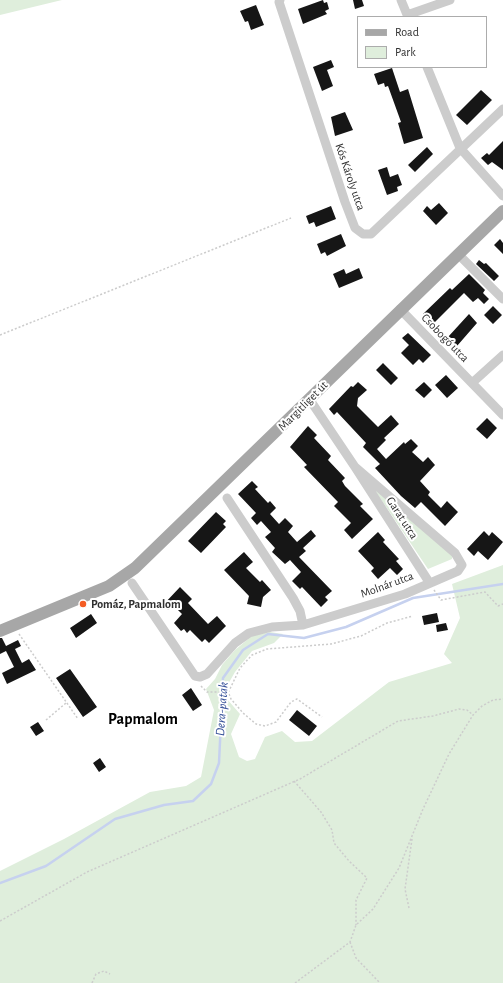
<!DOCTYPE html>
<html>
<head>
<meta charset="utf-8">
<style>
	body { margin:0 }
	#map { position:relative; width:503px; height:983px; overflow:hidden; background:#fff; font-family:"Alegreya Sans",sans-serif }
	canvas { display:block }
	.legend { position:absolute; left:357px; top:16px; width:130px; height:52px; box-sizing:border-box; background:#fff; border:1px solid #acacac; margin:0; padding:5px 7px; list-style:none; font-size:12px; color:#2f2f2f }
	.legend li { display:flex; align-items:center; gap:8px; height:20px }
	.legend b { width:20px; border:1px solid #acacac }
</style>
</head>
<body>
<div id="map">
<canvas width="503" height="983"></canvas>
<ul class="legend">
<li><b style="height:5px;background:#a7a7a7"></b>Road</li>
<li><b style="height:11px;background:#dfeedc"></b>Park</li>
</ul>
</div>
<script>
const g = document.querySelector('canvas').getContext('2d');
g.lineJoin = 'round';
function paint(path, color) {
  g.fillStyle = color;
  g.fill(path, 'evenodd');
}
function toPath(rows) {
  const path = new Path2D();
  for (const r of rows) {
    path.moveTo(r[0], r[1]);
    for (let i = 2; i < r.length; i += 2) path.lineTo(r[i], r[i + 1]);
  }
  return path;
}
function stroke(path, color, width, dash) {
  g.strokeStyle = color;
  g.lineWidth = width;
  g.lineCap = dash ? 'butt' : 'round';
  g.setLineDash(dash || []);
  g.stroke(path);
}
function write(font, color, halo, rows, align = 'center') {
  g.font = font + ' "Alegreya Sans",sans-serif';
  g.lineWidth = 4;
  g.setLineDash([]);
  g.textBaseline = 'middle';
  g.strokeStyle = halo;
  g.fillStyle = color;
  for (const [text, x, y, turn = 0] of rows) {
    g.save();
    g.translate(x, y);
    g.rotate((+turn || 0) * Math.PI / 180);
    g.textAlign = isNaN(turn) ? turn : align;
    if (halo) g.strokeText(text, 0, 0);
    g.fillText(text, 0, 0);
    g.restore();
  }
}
paint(toPath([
	[0,0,62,0,0,15],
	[372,486,452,555,452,559,428,569],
	[503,565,503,983,0,983,0,871,64,839,150,792,186,786,201,777,214,710,206,689,215,679,222,665,235,650,253,635,270,632,283,634,274,643,252,651,235,672,227,686,227,699,240,714,231,734,239,757,247,761,255,759,265,737,282,731,295,742,312,741,389,682,452,663,444,654,460,618,452,584]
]), '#dfeedc');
stroke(toPath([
	[0,883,46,866,115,819,164,805,193,801,211,784,219,763,223,678,243,650,268,634,304,638,346,627,413,598,503,584]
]), '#c6d1ef', 2.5);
paint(toPath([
	[323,0,324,3,327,2,329,9,325,11,327,14,303,24,298,9],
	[353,0,362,0,364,6,355,9],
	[256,5,264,25,251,30,248,21,245,22,240,11],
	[331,60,334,67,327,70,333,86,322,91,313,67],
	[392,68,400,92,408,89,423,138,404,144,398,123,401,122,388,86,385,87,384,83,378,85,374,74],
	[481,90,492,100,467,125,456,115],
	[345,112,353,130,335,136,331,117],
	[503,141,503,170,492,162,488,165,481,158,487,153,489,155],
	[427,147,433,154,415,172,408,165],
	[387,167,390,177,398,174,402,185,397,187,398,191,387,195,378,170],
	[439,203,448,213,436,225,423,211,427,206,431,210],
	[331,206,336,219,316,227,314,222,309,224,306,216],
	[341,234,346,246,327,256,325,252,321,254,317,244],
	[500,239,503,243,503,254,494,245],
	[479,260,484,264,486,263,499,276,494,281,476,264],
	[359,268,363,278,339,288,333,274,344,269,346,274],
	[469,274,485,290,483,293,489,299,484,304,478,298,473,302,464,293,433,324,423,314,450,288,452,290],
	[493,306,502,315,493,324,484,315],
	[469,314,477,323,457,346,448,337],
	[408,333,431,355,423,363,419,359,413,365,401,353,409,345,402,338],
	[383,363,398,378,391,385,376,370],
	[446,375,458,388,447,398,435,385],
	[358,382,367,390,358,398,357,406,378,427,391,415,399,424,384,438,386,440,377,449,386,459,404,442,405,444,411,439,418,446,412,452,423,462,428,457,435,465,420,481,430,492,428,495,441,508,447,501,458,512,445,526,421,502,415,508,401,496,375,468,380,464,363,447,366,443,337,412,334,415,329,409,351,386,353,387],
	[424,382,432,390,424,398,415,390],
	[487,418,497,428,487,439,476,429],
	[308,426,317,435,314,438,331,456,328,460,345,478,342,481,345,486,363,504,360,506,373,519,352,539,344,530,351,523,334,506,338,502,304,467,307,465,290,447],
	[252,481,258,487,255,489,268,503,270,501,276,508,270,514,279,524,285,518,293,526,288,532,297,542,311,530,316,536,303,548,306,551,299,557,332,591,325,597,328,600,321,607,302,587,300,589,292,581,301,572,290,560,285,564,272,552,275,548,265,537,271,532,261,521,257,525,251,518,256,513,238,494],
	[216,512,226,521,223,524,226,527,201,553,188,541],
	[484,531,489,536,492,532,503,542,488,560,478,551,474,556,467,549],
	[378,532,385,540,383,542,399,559,396,561,403,569,397,575,390,568,378,579,371,571,374,568,358,551],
	[244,552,253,562,246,568,260,582,262,580,271,590,263,597,261,607,247,604,249,596,224,570],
	[180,587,192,599,188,603,208,624,217,616,226,626,209,643,205,639,202,642,190,630,187,633,184,629,181,631,174,623,182,614,173,605,168,610,163,605],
	[437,613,439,622,424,625,422,616],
	[91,614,97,623,76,638,70,628],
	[446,623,448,630,437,632,436,625],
	[0,638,2,638,6,646,18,640,21,646,15,649,22,663,29,659,36,670,7,684,2,673,14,667,6,651,0,654],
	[70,669,97,707,83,717,56,678],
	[191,688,202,705,193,711,182,695],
	[297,710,317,726,309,736,289,720],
	[38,722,44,731,36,736,30,727],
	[100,758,106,767,99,772,93,763]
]), '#161616');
stroke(toPath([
	[0,335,291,218],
	[434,590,441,600,485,592,498,606,503,604],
	[19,634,78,719],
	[201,686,207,692,218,692,227,695,240,668,252,655,267,649,331,644,361,636,387,623,413,616],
	[229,694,231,699,243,713,256,724,265,726,276,722,291,702,297,699,322,717],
	[46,720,66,703],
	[294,781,321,812,332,830,334,843,349,861,367,878,356,900,356,925],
	[409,908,405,889,412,839],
	[0,921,87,872,300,779,398,721,433,716,459,709,467,710,473,715],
	[350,942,356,958,380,983],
	[92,983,96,974,104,971,110,974],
	[295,983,350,942,356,925,373,909,399,868,423,809,449,754,473,715,482,706,493,700,503,699]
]), '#ccc', 1.5, [2, 2]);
stroke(toPath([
	[280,0,279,2,345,202,355,228,363,234,371,234,503,109],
	[401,0,408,17],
	[407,15,450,0],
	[427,67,460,148,503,196],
	[458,254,503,299],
	[400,309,503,415],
	[472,383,503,355],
	[310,400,355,467,429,582],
	[227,498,293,598,300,611,303,625],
	[132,583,195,676,200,677,207,674,235,643,249,633,272,627,303,625,405,594,458,571,462,565,455,553,355,467]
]), '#ccc', 9);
stroke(toPath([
	[0,631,109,586,135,568,503,211]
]), '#a7a7a7', 12);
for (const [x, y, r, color] of [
	[83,604,4,"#f45c23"]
]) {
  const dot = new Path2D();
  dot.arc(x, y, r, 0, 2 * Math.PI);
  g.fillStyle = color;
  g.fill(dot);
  stroke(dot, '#fff', 1.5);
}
write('12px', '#2f2f2f', '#fff', [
	["Kós Károly utca",350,177,71],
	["Csobogó utca",445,338,46],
	["Margitliget út",303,406,-45],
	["Garat utca",402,518,57],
	["Molnár utca",387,585,-20]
]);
write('bold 12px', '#2f2f2f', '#fff', [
	["Pomáz, Papmalom",91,604]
], 'left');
write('italic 13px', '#355099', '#fff', [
	["Dera-patak",222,709,-86]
]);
write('bold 16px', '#000', '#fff', [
	["Papmalom",143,719]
]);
</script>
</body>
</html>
